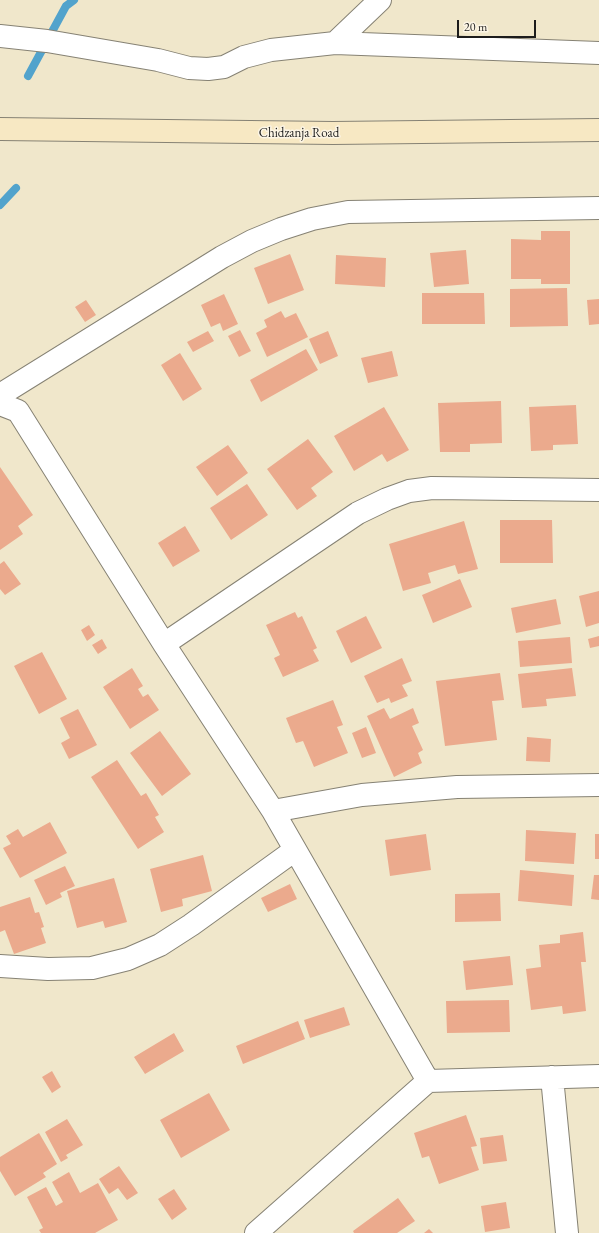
<!DOCTYPE html>
<html>
<head>
<meta charset="utf-8">
<style>
	body { margin:0 }
	#map { position:relative; width:599px; height:1233px; overflow:hidden; background:#f0e7cb; font-family:"EB Garamond",serif }
	canvas { display:block }
	.scale { position:absolute; left:457px; top:20px; width:79px; height:18px; box-sizing:border-box; border:2px solid #1c1c1c; border-top:0; padding-left:5px; font-size:12px; line-height:14px; white-space:nowrap; color:#1c1c1c; -webkit-text-stroke:3px #fcf5e5; paint-order:stroke }
</style>
</head>
<body>
<div id="map">
<canvas width="599" height="1233"></canvas>
<div class="scale">20 m</div>
</div>
<script>
const g = document.querySelector('canvas').getContext('2d');
g.lineJoin = 'round';
function toPath(rows) {
  const path = new Path2D();
  for (const r of rows) {
    path.moveTo(r[0], r[1]);
    for (let i = 2; i < r.length; i += 2) path.lineTo(r[i], r[i + 1]);
  }
  return path;
}
function stroke(path, color, width, dash) {
  g.strokeStyle = color;
  g.lineWidth = width;
  g.lineCap = dash ? 'butt' : 'round';
  g.setLineDash(dash || []);
  g.stroke(path);
}
function paint(path, color) {
  g.fillStyle = color;
  g.fill(path, 'evenodd');
}
function write(font, color, halo, rows, align = 'center') {
  g.font = font + ' "EB Garamond",serif';
  g.lineWidth = 3;
  g.setLineDash([]);
  g.textBaseline = 'middle';
  g.strokeStyle = halo;
  g.fillStyle = color;
  for (const [text, x, y, turn = 0] of rows) {
    g.save();
    g.translate(x, y);
    g.rotate((+turn || 0) * Math.PI / 180);
    g.textAlign = isNaN(turn) ? turn : align;
    if (halo) g.strokeText(text, 0, 0);
    g.fillText(text, 0, 0);
    g.restore();
  }
}
stroke(toPath([
	[28,76,66,6,74,0],
	[0,205,16,188]
]), '#52a3cc', 8);
paint(toPath([
	[541,231,570,231,570,284,541,284,541,279,511,279,511,239,541,240],
	[466,250,469,284,434,287,430,253],
	[290,254,304,290,268,304,254,268],
	[336,255,386,258,385,287,335,284],
	[567,288,568,326,510,327,510,289],
	[422,293,484,293,485,324,422,324],
	[224,294,238,324,223,331,220,323,211,327,201,305],
	[599,299,599,324,589,325,587,300],
	[86,300,96,315,85,322,75,307],
	[281,311,285,318,296,313,308,337,267,357,256,333,267,327,264,320],
	[240,330,251,351,239,357,228,336],
	[208,331,214,341,193,352,187,342],
	[328,331,338,356,320,364,309,339],
	[306,349,318,370,261,402,250,380],
	[392,351,398,376,368,383,361,358],
	[180,353,202,389,183,401,161,365],
	[501,401,502,443,470,444,470,452,440,452,438,403],
	[576,405,578,444,553,445,553,450,531,451,529,407],
	[384,407,409,450,387,462,382,454,354,471,334,436],
	[308,439,333,472,311,488,317,496,297,510,267,469],
	[228,445,248,473,217,496,196,467],
	[0,467,33,515,18,526,23,534,0,550],
	[247,484,268,515,231,540,210,508],
	[500,520,552,520,553,563,500,563],
	[464,521,478,569,458,574,455,565,428,573,431,583,403,591,389,544],
	[185,526,200,551,173,567,158,543],
	[4,561,21,584,5,595,0,589,0,564],
	[460,579,472,607,433,623,422,595],
	[599,591,599,623,586,627,579,596],
	[556,599,561,624,516,633,511,608],
	[295,612,298,618,302,616,317,648,313,650,319,661,283,677,274,658,280,655,266,625],
	[366,616,382,648,351,663,336,631],
	[89,625,95,635,87,641,81,630],
	[599,636,599,646,590,648,588,639],
	[570,637,572,663,520,667,518,641],
	[102,639,107,648,98,654,92,645],
	[42,652,67,699,39,714,14,666],
	[402,658,412,681,402,685,408,696,391,703,389,698,377,703,364,676],
	[132,668,143,686,138,689,143,697,148,694,159,710,130,729,103,687],
	[572,668,576,696,546,699,547,706,522,708,518,674],
	[500,673,504,700,492,701,497,740,445,746,436,681],
	[333,700,343,725,337,727,348,753,314,767,303,741,296,743,286,718],
	[384,708,390,719,413,708,419,723,412,726,423,750,418,753,422,763,394,777,367,716],
	[78,709,97,745,69,759,61,743,70,738,60,718],
	[366,727,376,753,362,758,352,733],
	[160,731,191,774,162,796,130,753],
	[527,737,551,739,550,762,526,761],
	[117,760,141,796,146,793,159,815,155,817,164,832,138,849,91,777],
	[50,822,67,853,20,878,3,848,11,844,6,836,18,829,23,837],
	[526,830,576,833,574,864,525,861],
	[426,834,431,870,390,876,385,840],
	[595,834,599,834,599,859,595,859],
	[203,855,212,891,182,899,183,906,161,912,150,869],
	[65,866,75,886,60,893,62,897,46,905,34,880],
	[520,870,574,875,572,906,518,901],
	[594,875,599,875,599,900,591,899],
	[114,878,127,922,105,928,103,921,77,928,67,891],
	[290,884,297,899,268,912,261,898],
	[500,893,501,921,455,922,455,894],
	[30,897,35,913,39,912,44,927,41,928,46,943,14,954,5,930,0,932,0,907],
	[583,932,586,962,581,962,586,1011,563,1014,562,1006,531,1010,526,969,541,967,539,945,560,943,560,935],
	[510,956,513,985,466,990,463,961],
	[509,1000,510,1032,447,1033,446,1001],
	[344,1007,350,1025,310,1038,304,1020],
	[298,1021,305,1039,243,1064,236,1046],
	[174,1033,184,1051,145,1074,134,1057],
	[52,1071,61,1087,52,1093,42,1077],
	[209,1093,230,1130,181,1158,160,1120],
	[466,1115,477,1146,471,1147,479,1170,439,1184,429,1156,422,1158,414,1133],
	[67,1119,83,1145,66,1155,68,1158,61,1162,45,1132],
	[39,1133,57,1164,43,1173,46,1177,15,1196,0,1171,0,1157],
	[503,1135,507,1161,483,1164,480,1138],
	[119,1166,138,1193,127,1200,118,1188,109,1194,99,1179],
	[69,1172,80,1193,98,1183,118,1220,95,1233,41,1233,39,1230,43,1228,27,1197,46,1187,56,1206,63,1202,52,1182],
	[174,1189,187,1209,172,1220,158,1199],
	[398,1198,415,1221,397,1233,354,1233,353,1231],
	[506,1202,510,1228,485,1232,481,1206],
	[429,1229,433,1233,424,1233]
]), '#ebaa8d');
const street = toPath([
	[0,36,47,41,158,60,189,68,208,69,224,67,244,57,271,50,335,43,599,53],
	[335,43,380,0],
	[0,395,222,257,252,241,281,229,312,219,348,212,599,208],
	[0,404,18,411,164,644,273,811,428,1081],
	[164,644,358,513,387,499,409,491,432,488,599,490],
	[273,811,362,795,457,787,599,785],
	[0,966,48,969,92,968,128,959,160,945,191,925,295,850],
	[552,1077,567,1233],
	[256,1233,428,1081,599,1076]
]);
const secondary = toPath([
	[0,129,333,133,599,130]
]);
stroke(street, '#868274', 24);
stroke(secondary, '#868274', 24);
stroke(street, '#fff', 22);
stroke(secondary, '#f7e8c3', 22);
write('13px', '#1c1c1c', '#fcf5e5', [
	["Chidzanja Road",299,133]
]);
</script>
</body>
</html>
